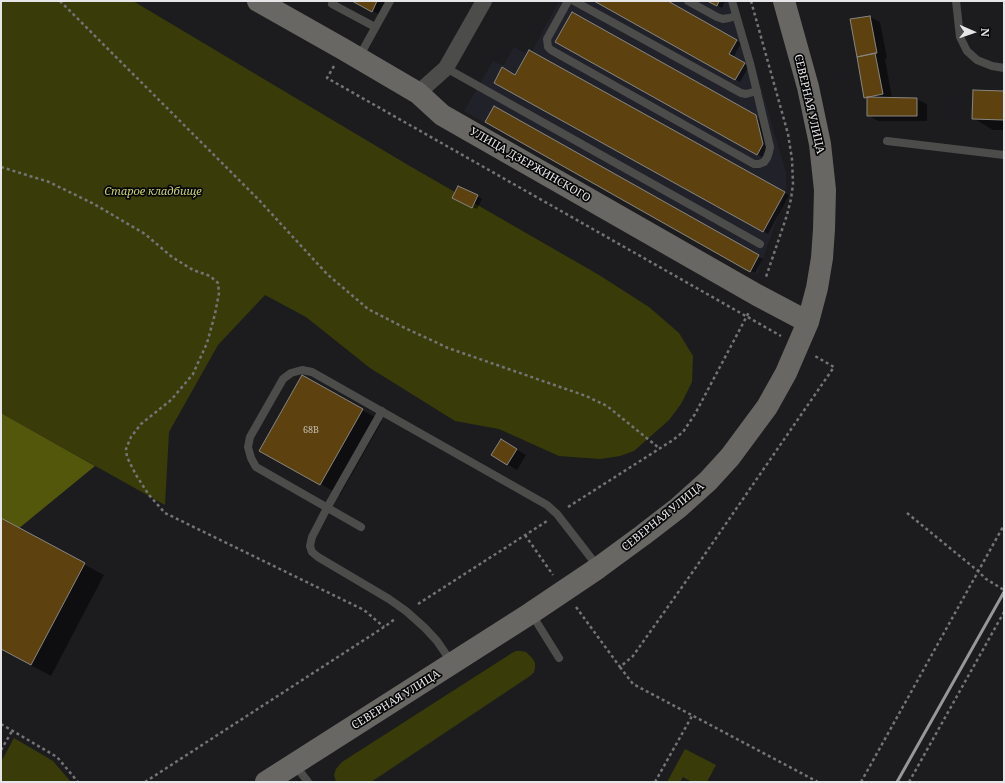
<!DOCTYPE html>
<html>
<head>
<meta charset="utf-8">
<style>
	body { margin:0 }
	#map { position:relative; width:1005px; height:783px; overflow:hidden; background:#1c1c1f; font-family:"Noto Serif",serif }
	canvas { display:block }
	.frame { position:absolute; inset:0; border:2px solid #e6e6e8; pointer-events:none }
	.north { position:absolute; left:953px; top:12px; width:40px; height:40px; -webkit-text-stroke:3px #070708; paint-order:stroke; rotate:92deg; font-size:11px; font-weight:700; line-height:16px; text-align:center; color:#e6e6e8 }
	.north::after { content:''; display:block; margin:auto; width:14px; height:18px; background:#e6e6e8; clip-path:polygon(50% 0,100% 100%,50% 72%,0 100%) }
</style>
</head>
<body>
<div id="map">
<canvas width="1005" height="783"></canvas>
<div class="frame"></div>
<div class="north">N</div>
</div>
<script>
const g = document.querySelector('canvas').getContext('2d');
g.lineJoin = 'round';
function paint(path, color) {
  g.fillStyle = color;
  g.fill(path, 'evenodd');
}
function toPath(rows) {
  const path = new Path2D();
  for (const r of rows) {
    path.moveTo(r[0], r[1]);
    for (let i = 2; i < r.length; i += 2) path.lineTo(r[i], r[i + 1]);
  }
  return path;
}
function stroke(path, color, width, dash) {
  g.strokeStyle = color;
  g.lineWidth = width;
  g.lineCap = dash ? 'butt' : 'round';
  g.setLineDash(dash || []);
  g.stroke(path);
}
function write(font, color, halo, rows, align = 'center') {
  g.font = font + ' "Noto Serif",serif';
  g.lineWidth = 3.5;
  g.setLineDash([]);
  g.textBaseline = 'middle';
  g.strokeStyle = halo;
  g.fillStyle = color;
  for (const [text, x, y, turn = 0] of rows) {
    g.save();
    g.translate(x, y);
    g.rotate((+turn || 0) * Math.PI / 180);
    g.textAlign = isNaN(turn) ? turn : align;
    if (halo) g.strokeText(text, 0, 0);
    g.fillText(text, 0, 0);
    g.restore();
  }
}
paint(toPath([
	[559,1,736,1,786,173,786,194,757,275,464,111,493,61,503,66,514,47,525,53,528,49,532,51]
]), '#21212a');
paint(toPath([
	[1,1,133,1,408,165,599,275,649,307,679,333,693,356,692,382,681,404,669,420,634,451,620,456,600,459,559,456,499,429,455,421,370,368,306,317,265,295,218,345,169,432,165,505,1,413],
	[516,651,521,651,526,652,533,659,535,663,535,668,534,672,530,676,371,782,336,782,334,775,336,769,342,762,512,653],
	[14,738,53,761,71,782,1,782,1,762],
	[685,749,716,765,707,782,692,782,683,777,680,782,667,782]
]), '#393c08');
paint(toPath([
	[1,413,95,466,1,543]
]), '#53570b');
paint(toPath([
	[354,1,390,1,382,16],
	[596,1,666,1,741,43,733,58,749,66,740,82],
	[709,1,725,1,722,8],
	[572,13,760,119,767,147,762,157,557,41],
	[870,17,880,22,887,58,885,59,892,98,917,99,927,104,927,121,878,121,868,115,868,99,865,97,851,20],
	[529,51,789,195,768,234,495,83,516,76],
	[1004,92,1004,130,993,130,973,118],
	[494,108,763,259,755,273,486,122],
	[477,196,482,199,477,209,458,200],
	[362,410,382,421,340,495,261,450],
	[501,440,526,455,517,470,492,455],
	[1,520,104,575,51,676,1,649]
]), '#0007');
const building = toPath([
	[352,1,377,1,372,12,352,1],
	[594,1,668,1,737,40,729,54,745,63,735,80,594,1],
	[707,1,719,1,717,6,707,1],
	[572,12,756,115,763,144,757,155,555,42,572,12],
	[870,16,877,53,857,57,850,19,870,16],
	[529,50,785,192,763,232,494,83,502,67,515,75,529,50],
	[875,53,883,94,864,98,857,57,875,53],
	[973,90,1004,91,1004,120,972,119,973,90],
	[867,97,917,98,917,116,867,116,867,97],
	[494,106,759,255,750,272,485,122,494,106],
	[458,186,478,195,472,208,452,198,458,186],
	[302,375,363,409,320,485,259,451,302,375],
	[501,439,517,449,507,465,491,455,501,439],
	[1,518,85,563,31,665,1,649,1,518]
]);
paint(building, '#5d4210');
stroke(building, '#888682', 1);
stroke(toPath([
	[60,1,258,199,327,274,368,309,403,327,448,348,586,396,607,406,659,448],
	[751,1,788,134,792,159,793,184,791,199,787,215,766,277],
	[334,66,327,78,781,336],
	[1,167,49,182,94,204,145,234,172,257,193,270,210,276,218,283,219,293,215,314,207,343,193,374,171,400,141,424,131,437,126,449,127,457,136,475,149,495,165,513,364,610,384,627],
	[568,507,673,440,683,432,695,414,749,312],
	[907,513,978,571,986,579,1004,590],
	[525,535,553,575],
	[418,604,547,521],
	[576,607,620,667,633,656,694,570,834,367,815,356],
	[620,667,633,684,818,782],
	[1,724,57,757,78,782],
	[1,750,12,731],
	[145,782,384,627,395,619],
	[655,782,692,716],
	[861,782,1004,525],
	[909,782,1004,612]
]), '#747477', 2.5, [3, 3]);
stroke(toPath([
	[334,1,332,4,375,27],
	[568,1,547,39,548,47,551,50,754,164,759,164,764,162,767,158,769,152,770,147,750,63,732,1],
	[574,1,741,93,746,94,757,91],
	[688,1,717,17,723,19,729,18,736,16],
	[956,1,960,37,967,51,977,60,992,66,1004,68],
	[359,57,390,1],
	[446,68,760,244],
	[887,141,1004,155],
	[382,411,327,508,312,537,310,546,312,552,318,557,389,599,406,611,425,628,437,641,452,663],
	[361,527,256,467,251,458,248,447,250,437,283,379,291,373,302,370,312,372,547,505,557,514,578,541,598,567],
	[531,613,559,658],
	[295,765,308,782]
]), '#4c4c4a', 8);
stroke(toPath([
	[418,93,446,68,484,1]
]), '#4c4c4a', 16);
stroke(toPath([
	[258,1,343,49,418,93,442,115,757,295,808,322],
	[266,782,531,613,598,568,643,535,678,508,708,481,730,457,767,407,786,373,808,322,817,288,822,258,824,229,825,190,820,144,808,87,784,1]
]), '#686764', 22);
stroke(toPath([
	[897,782,1004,592]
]), '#97979a', 3);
write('9px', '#c4bdb2', null, [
	["68В",311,430]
]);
write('11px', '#e6e6e8', '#070708', [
	["СЕВЕРНАЯ УЛИЦА",809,104,77],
	["УЛИЦА ДЗЕРЖИНСКОГО",530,165,30],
	["СЕВЕРНАЯ УЛИЦА",663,517,-39],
	["СЕВЕРНАЯ УЛИЦА",396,700,-32]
]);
write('italic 11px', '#cad270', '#070708', [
	["Старое кладбище",153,192]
]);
</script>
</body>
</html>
